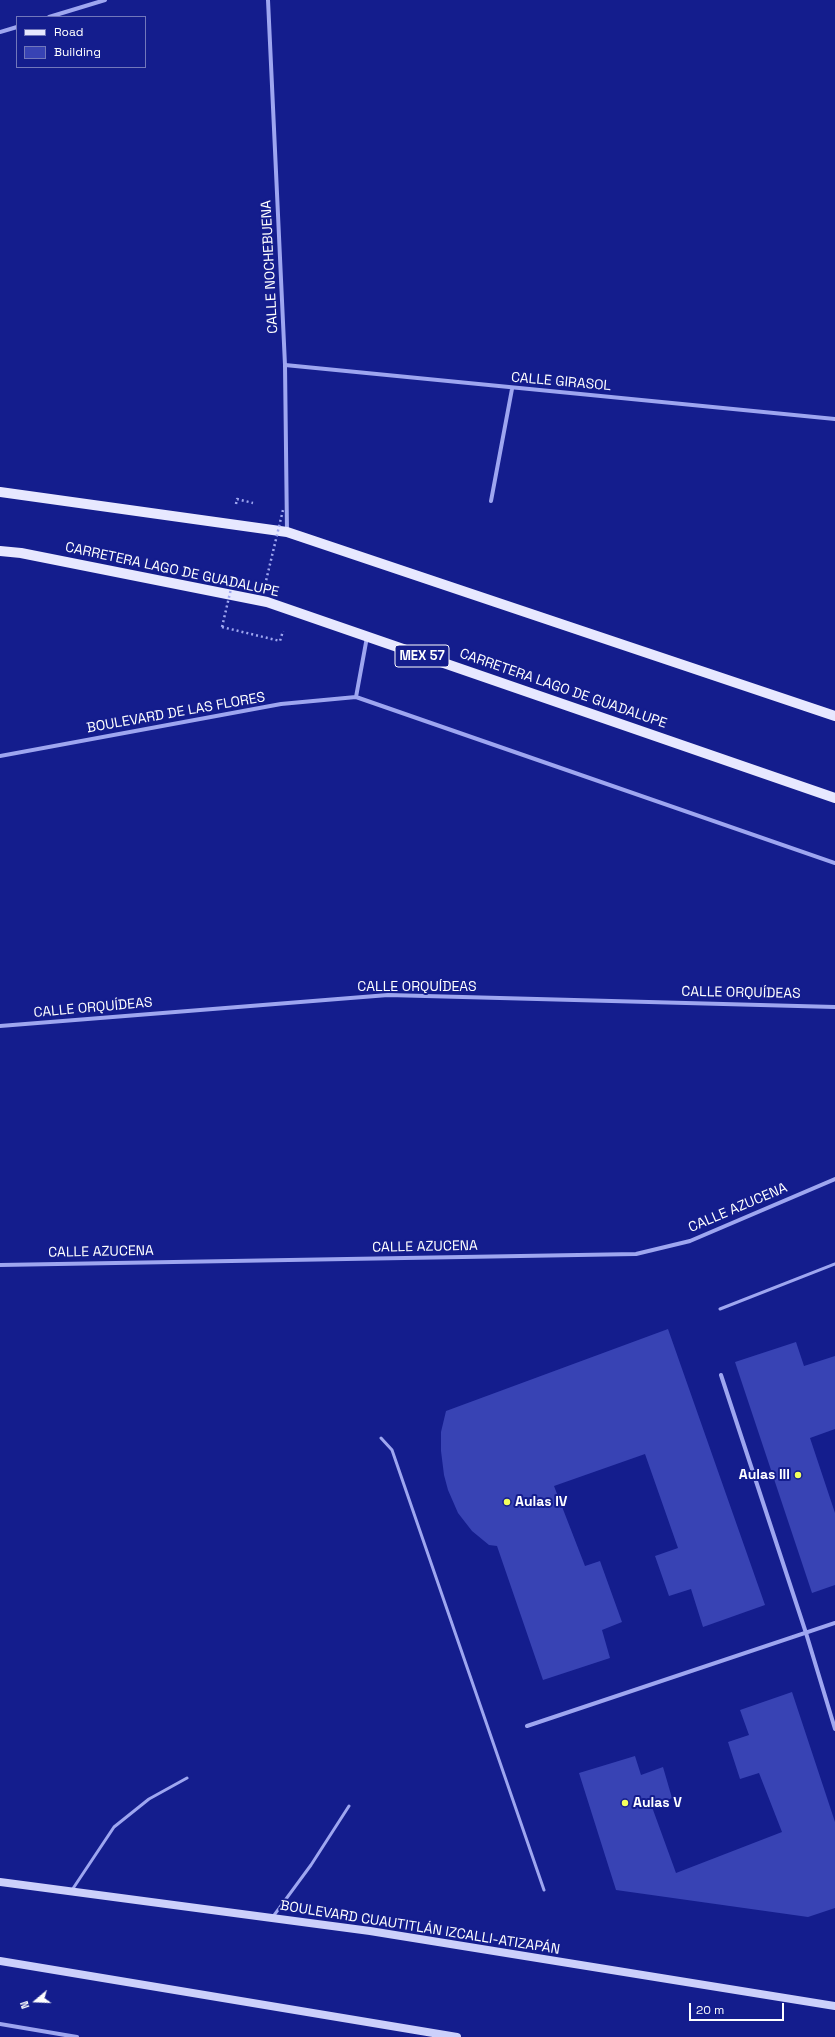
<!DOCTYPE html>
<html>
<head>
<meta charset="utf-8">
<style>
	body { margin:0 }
	#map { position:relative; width:835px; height:2037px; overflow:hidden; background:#141d8d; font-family:"Space Grotesk",sans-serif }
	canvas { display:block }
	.legend { position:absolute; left:16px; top:16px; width:130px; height:52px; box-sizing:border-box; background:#141d8d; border:1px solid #7277bb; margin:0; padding:5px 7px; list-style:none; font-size:12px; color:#fff }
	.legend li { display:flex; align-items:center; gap:8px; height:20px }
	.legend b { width:20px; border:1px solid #7277bb }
	.north { position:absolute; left:16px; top:1981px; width:40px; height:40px; -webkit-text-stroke:3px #141d8d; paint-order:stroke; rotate:251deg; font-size:11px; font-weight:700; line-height:16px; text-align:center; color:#fff }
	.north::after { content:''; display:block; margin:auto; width:14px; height:18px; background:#fff; clip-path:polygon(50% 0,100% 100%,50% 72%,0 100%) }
	.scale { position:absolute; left:689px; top:2003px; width:95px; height:18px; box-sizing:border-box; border:2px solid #fff; border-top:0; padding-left:5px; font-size:12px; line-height:14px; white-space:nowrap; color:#fff; -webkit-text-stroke:3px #141d8d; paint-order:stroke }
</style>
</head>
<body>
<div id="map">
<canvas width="835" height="2037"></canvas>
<ul class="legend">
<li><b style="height:5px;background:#e7e8ff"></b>Road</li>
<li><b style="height:11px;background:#3843b4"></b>Building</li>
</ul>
<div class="north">N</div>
<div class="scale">20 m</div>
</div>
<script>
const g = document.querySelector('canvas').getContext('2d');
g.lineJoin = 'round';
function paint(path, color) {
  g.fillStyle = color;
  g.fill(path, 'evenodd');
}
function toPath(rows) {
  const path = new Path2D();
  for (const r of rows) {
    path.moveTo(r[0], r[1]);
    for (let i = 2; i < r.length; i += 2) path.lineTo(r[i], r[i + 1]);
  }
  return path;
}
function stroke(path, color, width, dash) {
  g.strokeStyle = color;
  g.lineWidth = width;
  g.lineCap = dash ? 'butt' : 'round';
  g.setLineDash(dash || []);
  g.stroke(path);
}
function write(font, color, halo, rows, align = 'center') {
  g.font = font + ' "Space Grotesk",sans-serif';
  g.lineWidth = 4;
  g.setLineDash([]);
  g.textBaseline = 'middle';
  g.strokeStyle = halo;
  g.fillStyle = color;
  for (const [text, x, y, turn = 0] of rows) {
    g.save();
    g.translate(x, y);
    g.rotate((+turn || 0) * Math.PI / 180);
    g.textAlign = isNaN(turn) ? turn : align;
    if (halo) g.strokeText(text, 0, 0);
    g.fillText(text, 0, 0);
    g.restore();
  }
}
paint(toPath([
	[668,1329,765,1605,703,1627,691,1589,669,1596,655,1556,678,1548,645,1454,554,1486,585,1566,600,1561,622,1622,602,1630,610,1658,543,1680,497,1546,489,1545,472,1531,458,1513,448,1490,444,1475,441,1451,441,1432,446,1411],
	[796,1342,804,1366,835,1356,835,1429,810,1438,835,1513,835,1585,812,1593,735,1362],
	[792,1692,835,1822,835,1908,808,1917,616,1890,579,1773,635,1756,641,1775,663,1767,672,1798,652,1807,676,1873,782,1832,759,1773,740,1779,728,1742,749,1735,740,1710]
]), '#3843b4');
stroke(toPath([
	[236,504,237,499,253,503],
	[222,627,280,641,283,631]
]), '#9ea6f0', 2.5, [2, 3]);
stroke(toPath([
	[720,1309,835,1264],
	[381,1438,392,1450,544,1890],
	[72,1890,114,1827,149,1799,187,1778],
	[272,1918,311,1865,349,1806]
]), '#9ea6f0', 3);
stroke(toPath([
	[268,0,285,365,287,532],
	[49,17,105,0],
	[0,32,17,27],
	[285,365,835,419],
	[491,501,512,389],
	[356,697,367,637],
	[0,756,281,704,356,697,835,863],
	[0,1026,388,995,835,1007],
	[0,1265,636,1254,690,1241,835,1179],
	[721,1375,806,1633,835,1729],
	[527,1726,835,1623],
	[0,2024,77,2037]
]), '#9ea6f0', 4);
stroke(toPath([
	[0,1882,370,1931,835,2006],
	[0,1961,457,2037]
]), '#ccd0fb', 8);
stroke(toPath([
	[0,492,287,532,835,716],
	[0,551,21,553,267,602,835,798]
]), '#e7e8ff', 10);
stroke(toPath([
	[265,585,283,510],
	[222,627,234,576]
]), '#9ea6f0', 2.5, [2, 3]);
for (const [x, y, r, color] of [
	[798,1475,4,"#f3ff5d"],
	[507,1502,4,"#f3ff5d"],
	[625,1803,4,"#f3ff5d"]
]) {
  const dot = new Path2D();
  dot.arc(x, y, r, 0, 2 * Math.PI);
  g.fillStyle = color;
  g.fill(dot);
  stroke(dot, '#141d8d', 1.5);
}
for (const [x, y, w] of [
	[422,656,54]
]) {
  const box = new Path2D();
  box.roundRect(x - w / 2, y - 11, w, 22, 3);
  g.fillStyle = '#141d8d';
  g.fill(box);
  stroke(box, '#fff', 1);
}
write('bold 13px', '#fff', null, [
	["MEX 57",422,656]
]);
write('14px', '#fff', '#141d8d', [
	["CALLE NOCHEBUENA",270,267,-93],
	["CALLE GIRASOL",561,382,5],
	["CARRETERA LAGO DE GUADALUPE",172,570,12],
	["CARRETERA LAGO DE GUADALUPE",563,689,19],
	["BOULEVARD DE LAS FLORES",176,713,-10],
	["CALLE ORQUÍDEAS",417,987],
	["CALLE ORQUÍDEAS",741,993,1],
	["CALLE ORQUÍDEAS",93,1008,-5],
	["CALLE AZUCENA",738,1208,-23],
	["CALLE AZUCENA",425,1247,-1],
	["CALLE AZUCENA",101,1252,-1],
	["BOULEVARD CUAUTITLÁN IZCALLI-ATIZAPÁN",420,1928,9]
]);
write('bold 14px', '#fff', '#141d8d', [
	["Aulas III",790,1475,"right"],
	["Aulas IV",515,1502],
	["Aulas V",633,1803]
], 'left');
</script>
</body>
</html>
